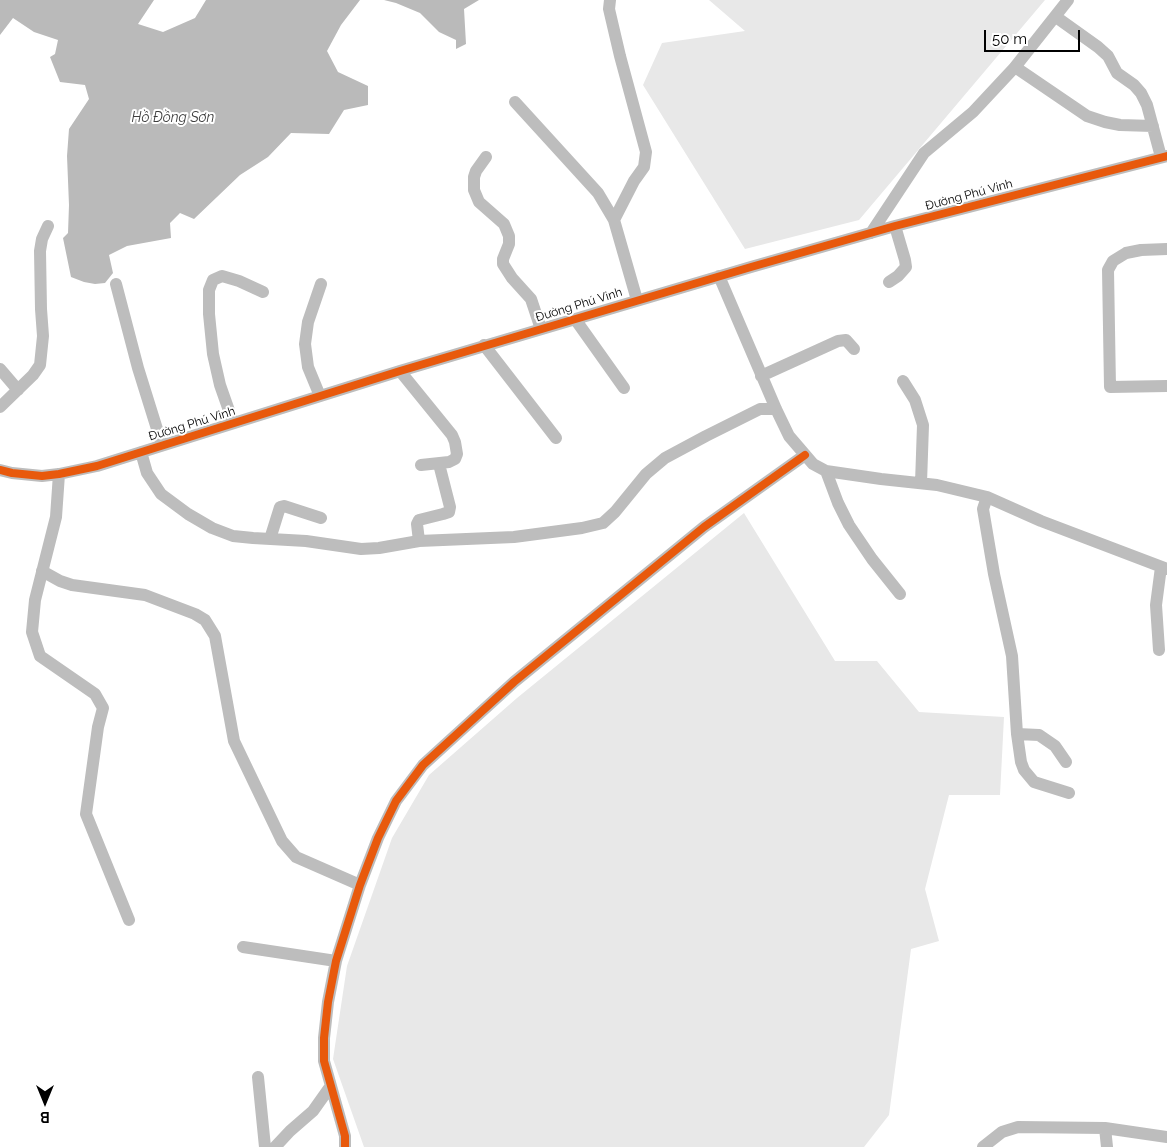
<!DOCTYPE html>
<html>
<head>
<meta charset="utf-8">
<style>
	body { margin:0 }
	#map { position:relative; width:1167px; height:1147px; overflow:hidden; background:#fff; font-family:Raleway,sans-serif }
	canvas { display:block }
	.north { position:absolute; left:20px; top:1077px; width:50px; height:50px; -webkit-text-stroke:4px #fff; paint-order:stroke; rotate:180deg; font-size:14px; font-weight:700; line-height:20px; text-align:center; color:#000 }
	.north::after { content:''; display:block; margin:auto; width:18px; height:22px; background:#000; clip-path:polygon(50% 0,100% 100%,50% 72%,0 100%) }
	.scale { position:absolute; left:984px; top:30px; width:96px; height:22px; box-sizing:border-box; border:2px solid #000; border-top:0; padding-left:6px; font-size:15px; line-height:18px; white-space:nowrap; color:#000; -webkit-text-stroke:4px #fff; paint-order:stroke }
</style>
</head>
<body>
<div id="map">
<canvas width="1167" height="1147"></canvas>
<div class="north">B</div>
<div class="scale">50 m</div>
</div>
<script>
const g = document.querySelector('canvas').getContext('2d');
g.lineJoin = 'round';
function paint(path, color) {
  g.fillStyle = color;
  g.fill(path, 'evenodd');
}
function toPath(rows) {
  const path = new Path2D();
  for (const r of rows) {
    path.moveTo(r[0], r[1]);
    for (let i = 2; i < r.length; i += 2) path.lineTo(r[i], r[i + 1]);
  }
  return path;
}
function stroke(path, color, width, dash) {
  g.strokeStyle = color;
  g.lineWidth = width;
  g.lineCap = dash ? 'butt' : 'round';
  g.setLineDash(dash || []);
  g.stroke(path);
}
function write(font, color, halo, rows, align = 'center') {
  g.font = font + ' Raleway,sans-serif';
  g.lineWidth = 4;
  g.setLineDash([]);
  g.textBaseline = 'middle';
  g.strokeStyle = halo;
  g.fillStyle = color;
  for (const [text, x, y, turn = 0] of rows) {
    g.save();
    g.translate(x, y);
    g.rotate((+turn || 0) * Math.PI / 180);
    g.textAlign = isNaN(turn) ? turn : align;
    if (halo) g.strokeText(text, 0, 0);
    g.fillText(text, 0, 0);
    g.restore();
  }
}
paint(toPath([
	[709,0,1045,0,859,220,745,249,643,85,662,43,745,31],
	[744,513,835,661,877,661,919,712,1004,717,1000,795,949,795,925,889,939,941,911,949,889,1115,864,1147,364,1147,333,1059,347,966,392,838,429,775,517,698]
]), '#e8e8e8');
paint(toPath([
	[0,0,154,0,138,24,163,32,195,18,206,0,360,0,341,25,327,51,338,72,368,86,368,105,344,110,329,134,291,133,268,157,240,175,194,219,180,213,170,223,171,238,127,246,109,255,113,273,105,283,95,284,84,282,71,277,63,238,68,233,69,205,67,156,69,129,89,99,85,85,60,82,50,57,55,54,58,40,34,32,13,18,0,35],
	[384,0,479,0,464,9,466,44,456,49,456,40,439,32,420,13,396,3]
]), '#bababa');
stroke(toPath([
	[610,0,609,9,620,56,646,152,644,167,634,181,614,220],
	[1056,17,1098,47,1108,56,1117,73,1134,85,1141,93,1147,105,1161,157],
	[1015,67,1087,116,1105,122,1120,125,1153,126],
	[515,102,598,193,614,220,637,300],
	[486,157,476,171,474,177,474,190,479,202,504,224,509,236,509,244,503,259,503,264,512,278,531,299,541,329],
	[871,233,924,153,973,112,1015,67,1068,0],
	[1167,249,1141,250,1126,253,1113,261,1108,270,1110,387,1167,386],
	[719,276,776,409,789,436,813,464,826,471,881,479,937,485,987,497,1041,521,1167,569],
	[889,282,898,276,906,267,905,260,895,226],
	[116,284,138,368,162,445],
	[575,319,624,388],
	[484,345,556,438],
	[0,369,18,390],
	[400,371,452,435,455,442,457,454,455,459,449,462,421,465],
	[761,376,838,341,846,340,854,349],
	[903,381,915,400,923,425,921,483],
	[320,396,308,367,305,344,308,322,321,284],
	[0,407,33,375,40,365,43,336,41,309,40,251,42,239,48,226],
	[233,422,220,385,213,354,209,314,209,290,213,280,222,276,239,281,263,292],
	[141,452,147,473,161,494,188,514,212,528,233,536,253,538,306,541,361,549,379,548,419,541,514,537,582,528,603,523,615,512,646,474,665,458,706,436,760,409,776,409],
	[0,470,12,473,42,476,59,474,97,466,400,371,751,267,895,226,1167,156],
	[826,471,838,503,849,525,872,559,900,594],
	[59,474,56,517,35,600,32,632,40,656,95,694,103,708,98,727,86,814,129,920],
	[987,497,983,509,994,574,1012,656,1017,734,1021,762,1024,770,1034,782,1069,793],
	[270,539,280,507,284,506,321,518],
	[419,541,417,524,419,520,443,514,449,512,450,507,439,464],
	[42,571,60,581,72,585,145,595,195,614,205,620,215,636,234,741,282,841,296,857,360,885],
	[1159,650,1156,605,1161,567],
	[1017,734,1039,735,1055,746,1066,762],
	[243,947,336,961],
	[258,1077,265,1147],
	[1105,1128,1107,1147],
	[275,1147,290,1131,313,1111,330,1087],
	[345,1147,345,1136,324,1061,324,1038,328,1002,336,961,360,885,378,838,396,801,423,765,514,682,704,527,805,455],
	[983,1147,1002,1132,1018,1127,1105,1128,1167,1137]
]), '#bdbdbd', 12);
stroke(toPath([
	[0,470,12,473,42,476,59,474,97,466,400,371,751,267,895,226,1167,156],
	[345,1147,345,1136,324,1061,324,1038,328,1002,336,961,360,885,378,838,396,801,423,765,514,682,704,527,805,455]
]), '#e8590c', 8);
write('12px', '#000', '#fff', [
	["Đường Phú Vinh",969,195,-15],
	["Đường Phú Vinh",579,305,-17],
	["Đường Phú Vinh",192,424,-17]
]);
write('italic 14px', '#3e3e3e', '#fff', [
	["Hồ Đồng Sơn",173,118]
]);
</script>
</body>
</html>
